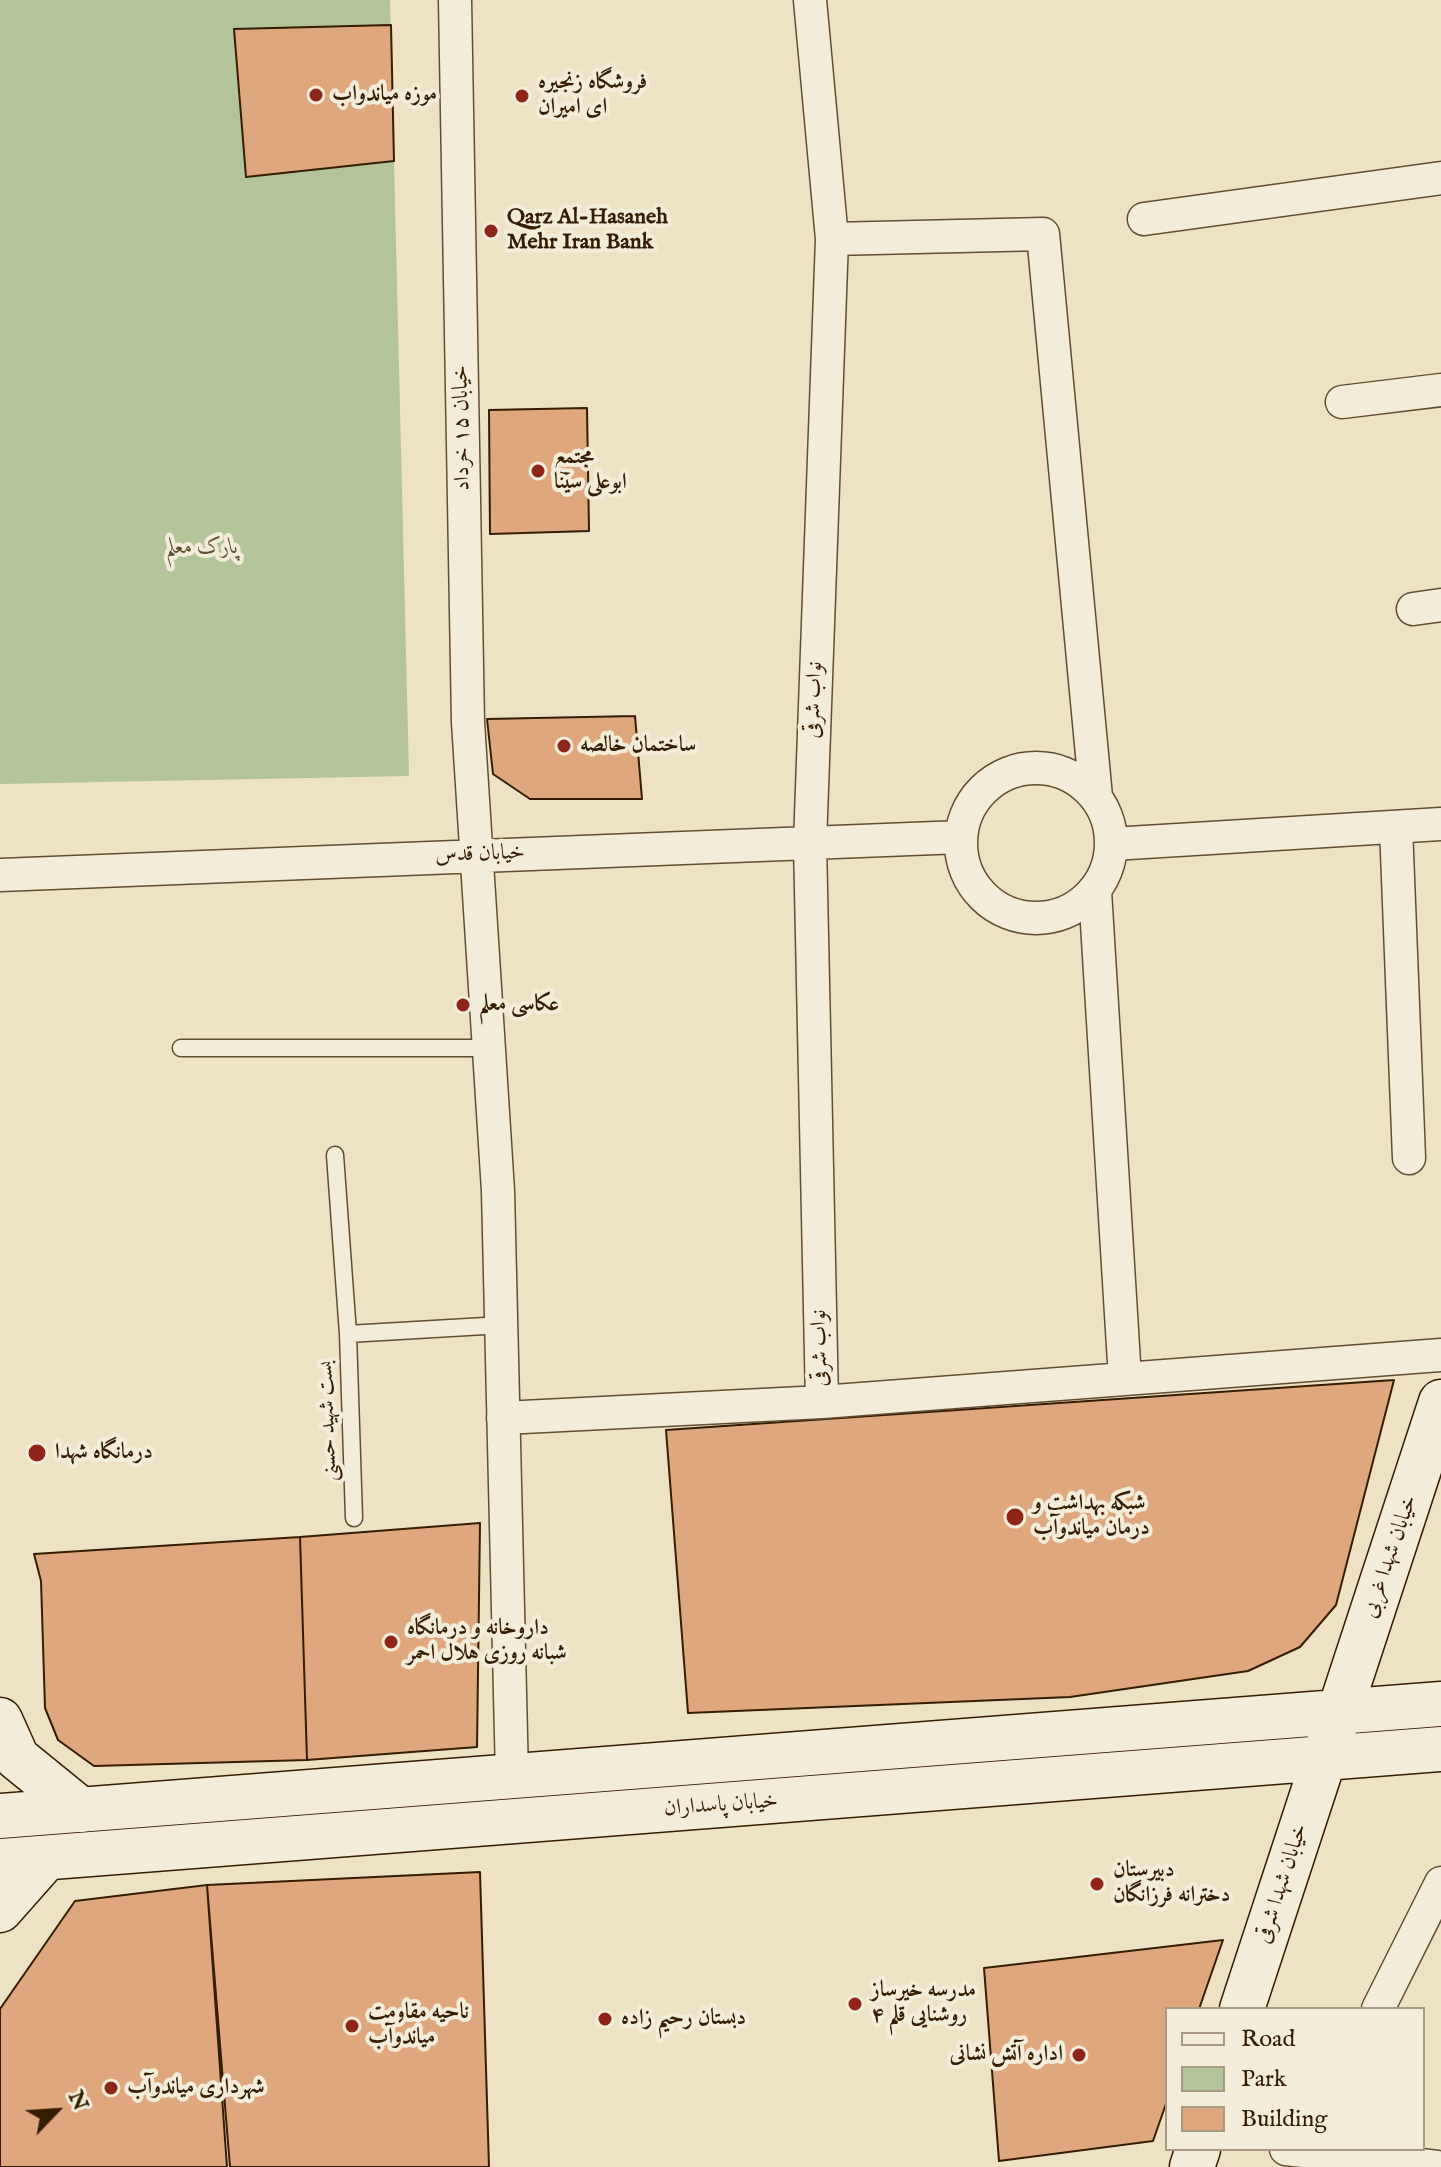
<!DOCTYPE html>
<html>
<head>
<meta charset="utf-8">
<style>
	body { margin:0 }
	#map { position:relative; width:1441px; height:2167px; overflow:hidden; background:#ede2c3; font-family:"IM FELL English",serif }
	canvas { display:block }
	.legend { position:absolute; left:1165px; top:2007px; width:260px; height:144px; box-sizing:border-box; background:#f3ecd8; border:2px solid #a79982; margin:0; padding:10px 14px; list-style:none; font-size:24px; color:#351d01 }
	.legend li { display:flex; align-items:center; gap:16px; height:40px }
	.legend b { width:40px; border:2px solid #a79982 }
	.north { position:absolute; left:16px; top:2071px; width:80px; height:80px; -webkit-text-stroke:6px #f3ecd8; paint-order:stroke; rotate:65deg; font-size:22px; font-weight:700; line-height:32px; text-align:center; color:#351d01 }
	.north::after { content:''; display:block; margin:auto; width:28px; height:36px; background:#351d01; clip-path:polygon(50% 0,100% 100%,50% 72%,0 100%) }
</style>
</head>
<body>
<div id="map">
<canvas width="1441" height="2167"></canvas>
<ul class="legend">
<li><b style="height:10px;background:#f3ecd8"></b>Road</li>
<li><b style="height:22px;background:#b2c498"></b>Park</li>
<li><b style="height:22px;background:#dfa77e"></b>Building</li>
</ul>
<div class="north">N</div>
</div>
<script>
const g = document.querySelector('canvas').getContext('2d');
g.lineJoin = 'round';
function paint(path, color) {
  g.fillStyle = color;
  g.fill(path, 'evenodd');
}
function toPath(rows) {
  const path = new Path2D();
  for (const r of rows) {
    if (r.length === 3) {
      path.moveTo(r[0] + r[2], r[1]);
      path.arc(r[0], r[1], r[2], 0, 2 * Math.PI);
      continue;
    }
    path.moveTo(r[0], r[1]);
    for (let i = 2; i < r.length; i += 2) path.lineTo(r[i], r[i + 1]);
  }
  return path;
}
function stroke(path, color, width, dash) {
  g.strokeStyle = color;
  g.lineWidth = width;
  g.lineCap = dash ? 'butt' : 'round';
  g.setLineDash(dash || []);
  g.stroke(path);
}
function write(font, color, halo, rows, align = 'center') {
  g.font = font + ' "IM FELL English",Amiri,serif';
  g.lineWidth = 8;
  g.setLineDash([]);
  g.textBaseline = 'middle';
  g.strokeStyle = halo;
  g.fillStyle = color;
  for (const [text, x, y, turn = 0] of rows) {
    g.save();
    g.translate(x, y);
    g.rotate((+turn || 0) * Math.PI / 180);
    g.textAlign = isNaN(turn) ? turn : align;
    if (halo) g.strokeText(text, 0, 0);
    g.fillText(text, 0, 0);
    g.restore();
  }
}
paint(toPath([
	[0,0,390,0,409,776,0,784]
]), '#b2c498');
const building = toPath([
	[391,25,394,161,246,177,234,29,391,25],
	[587,408,589,531,490,534,489,410,587,408],
	[635,716,642,799,530,799,493,774,487,719,635,716],
	[1394,1380,1336,1605,1300,1647,1248,1671,1070,1697,688,1713,666,1430,1394,1380],
	[480,1523,477,1747,307,1760,300,1537,480,1523],
	[300,1537,307,1760,94,1766,58,1740,45,1708,41,1581,34,1554,300,1537],
	[480,1872,489,2167,230,2167,207,1885,480,1872],
	[207,1885,227,2167,0,2167,0,2009,75,1901,207,1885],
	[1223,1940,1199,2009,1167,2009,1167,2101,1153,2141,999,2161,984,1968,1223,1940]
]);
paint(building, '#dfa77e');
stroke(building, '#351d01', 2);
const service = toPath([
	[181,1048,489,1048],
	[335,1155,348,1334],
	[354,1518,348,1334,502,1325]
]);
const minor = toPath([
	[455,0,468,722,498,1191,512,1777],
	[810,0,832,239,810,843,822,1402],
	[1144,219,1441,178],
	[832,239,1043,234,1096,797],
	[1342,402,1441,390],
	[1413,609,1441,605],
	[1036,843,75],
	[1396,827,1409,1158],
	[1112,844,1441,824],
	[0,875,961,837],
	[1095,891,1125,1379],
	[503,1418,822,1402,1441,1355],
	[1378,2009,1441,1883],
	[1286,2149,1437,2167]
]);
const secondary = toPath([
	[0,1720,17,1758,81,1810],
	[0,1816,1441,1704],
	[0,1861,1441,1749],
	[0,1910,46,1858],
	[1242,2009,1441,1402],
	[1192,2167,1198,2149]
]);
stroke(service, '#634e32', 19);
stroke(minor, '#634e32', 35);
stroke(secondary, '#351d01', 47);
stroke(service, '#f3ecd8', 16);
stroke(minor, '#f3ecd8', 32);
stroke(secondary, '#f3ecd8', 44);
for (const [x, y, r, color] of [
	[316,95,8,"#8f2418"],
	[522,96,8,"#8f2418"],
	[491,231,8,"#8f2418"],
	[538,471,8,"#8f2418"],
	[564,746,8,"#8f2418"],
	[463,1005,8,"#8f2418"],
	[37,1453,10,"#8f2418"],
	[1015,1517,10,"#8f2418"],
	[391,1642,8,"#8f2418"],
	[1097,1884,8,"#8f2418"],
	[855,2004,8,"#8f2418"],
	[605,2019,8,"#8f2418"],
	[352,2026,8,"#8f2418"],
	[1079,2055,8,"#8f2418"],
	[111,2088,8,"#8f2418"]
]) {
  const dot = new Path2D();
  dot.arc(x, y, r, 0, 2 * Math.PI);
  g.fillStyle = color;
  g.fill(dot);
  stroke(dot, '#f3ecd8', 3);
}
write('bold 22px', '#351d01', '#f3ecd8', [
	["فروشگاه زنجیره",538,83],
	["ای امیران",538,108],
	["موزه میاندواب",332,95],
	["Qarz Al-Hasaneh",507,218],
	["Mehr Iran Bank",507,243],
	["مجتمع",554,458],
	["ابوعلی سینا",554,483],
	["ساختمان خالصه",580,746],
	["عکاسی معلم",479,1005],
	["درمانگاه شهدا",55,1453],
	["شبکه بهداشت و",1033,1504],
	["درمان میاندوآب",1033,1529],
	["داروخانه و درمانگاه",407,1629],
	["شبانه روزی هلال احمر",407,1654],
	["دبیرستان",1113,1871],
	["دخترانه فرزانگان",1113,1896],
	["مدرسه خیرساز",871,1991],
	["روشنایی قلم ۴",871,2016],
	["ناحیه مقاومت",368,2013],
	["میاندوآب",368,2038],
	["دبستان رحیم زاده",621,2019],
	["اداره آتش نشانی",1063,2055,"right"],
	["شهرداری میاندوآب",127,2088]
], 'left');
write('22px', '#351d01', '#f3ecd8', [
	["خیابان ۱۵ خرداد",463,428,-91],
	["نواب شرقی",815,700,-88],
	["خیابان قدس",480,855,-2],
	["نواب شرقی",821,1348,-91],
	["بست شهید حسنی",329,1421,-92],
	["خیابان شهدا غربی",1391,1557,-71],
	["خیابان پاسداران",721,1806,-4],
	["خیابان شهدا شرقی",1283,1884,-72]
]);
write('italic 22px', '#5a4f2e', '#f3ecd8', [
	["پارک معلم",202,548]
]);
</script>
</body>
</html>
